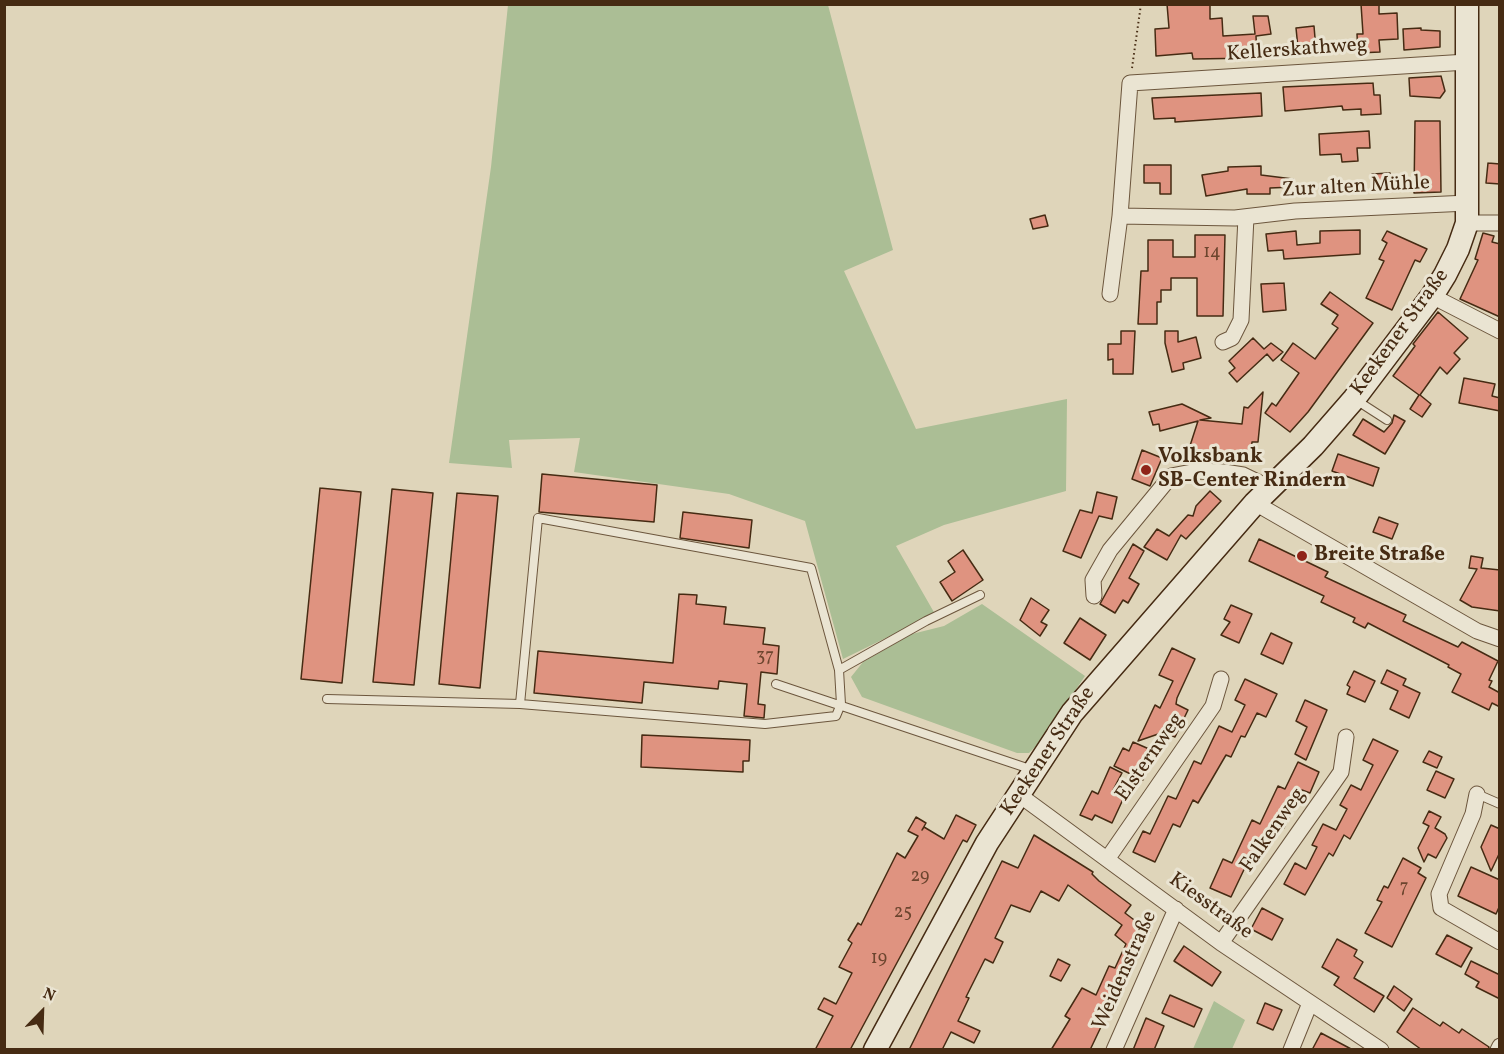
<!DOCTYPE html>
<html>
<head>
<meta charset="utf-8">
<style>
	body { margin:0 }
	#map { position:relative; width:1504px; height:1054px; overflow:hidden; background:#dfd5ba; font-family:Vollkorn,serif }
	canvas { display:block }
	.frame { position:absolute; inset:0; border:6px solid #462b13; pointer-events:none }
	.north { position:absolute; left:12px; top:982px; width:60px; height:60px; -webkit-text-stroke:4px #eae4d2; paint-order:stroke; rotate:23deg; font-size:16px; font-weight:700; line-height:24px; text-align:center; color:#462b13 }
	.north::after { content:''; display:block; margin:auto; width:21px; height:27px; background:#462b13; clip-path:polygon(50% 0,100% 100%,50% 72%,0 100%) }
</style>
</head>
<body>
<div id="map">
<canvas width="1504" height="1054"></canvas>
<div class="frame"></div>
<div class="north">N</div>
</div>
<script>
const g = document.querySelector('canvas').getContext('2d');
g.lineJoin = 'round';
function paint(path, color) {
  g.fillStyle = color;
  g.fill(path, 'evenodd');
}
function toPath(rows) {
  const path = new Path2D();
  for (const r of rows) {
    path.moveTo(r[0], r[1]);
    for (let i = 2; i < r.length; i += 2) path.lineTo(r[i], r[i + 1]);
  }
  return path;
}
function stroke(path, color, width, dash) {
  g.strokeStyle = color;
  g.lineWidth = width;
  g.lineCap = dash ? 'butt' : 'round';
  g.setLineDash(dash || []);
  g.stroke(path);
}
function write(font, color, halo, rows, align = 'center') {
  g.font = font + ' Vollkorn,serif';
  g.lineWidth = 6;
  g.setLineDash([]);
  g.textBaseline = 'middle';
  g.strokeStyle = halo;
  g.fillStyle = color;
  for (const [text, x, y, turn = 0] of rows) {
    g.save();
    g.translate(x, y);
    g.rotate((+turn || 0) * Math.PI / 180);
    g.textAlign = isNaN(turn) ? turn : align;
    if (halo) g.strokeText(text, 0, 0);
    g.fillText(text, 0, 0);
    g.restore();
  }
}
paint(toPath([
	[508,5,828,5,893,250,844,271,916,429,1067,399,1066,491,944,525,896,546,935,614,843,659,805,521,729,494,574,472,580,438,509,440,512,468,449,463,491,167],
	[982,604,1085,676,1042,740,1029,753,1017,753,862,697,851,677,863,662,912,634,944,626],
	[1214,1001,1245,1020,1232,1049,1193,1049]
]), '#abbe95');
const building = toPath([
	[1167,4,1210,4,1210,19,1222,18,1223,36,1255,34,1253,16,1268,16,1271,34,1256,36,1257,58,1193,59,1192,53,1156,56,1155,29,1169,28,1167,4],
	[1361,4,1379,4,1379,14,1397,13,1398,39,1379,40,1380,52,1358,53,1357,34,1363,34,1361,4],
	[1314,26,1316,50,1298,48,1296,28,1314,26],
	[1421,28,1421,30,1440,31,1440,47,1404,50,1403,29,1421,28],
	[1441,76,1445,91,1440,98,1410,96,1409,78,1441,76],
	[1373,83,1374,95,1380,95,1381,114,1361,115,1361,109,1343,110,1342,106,1285,111,1283,87,1373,83],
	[1261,93,1262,116,1175,122,1175,118,1154,119,1152,98,1261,93],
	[1415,121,1440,121,1441,192,1414,193,1415,121],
	[1369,131,1370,148,1357,148,1358,161,1342,162,1341,154,1320,155,1319,134,1369,131],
	[1488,163,1500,164,1500,184,1486,183,1488,163],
	[1144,165,1171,165,1171,194,1160,194,1160,183,1144,183,1144,165],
	[1261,166,1261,175,1293,179,1293,187,1270,188,1270,194,1247,194,1247,189,1206,196,1202,175,1228,171,1228,167,1261,166],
	[1390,173,1390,189,1373,189,1372,174,1390,173],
	[1045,215,1048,226,1033,229,1030,219,1045,215],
	[1360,230,1360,254,1284,259,1283,250,1268,251,1266,234,1296,231,1297,245,1320,243,1320,231,1360,230],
	[1387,231,1427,249,1420,262,1415,260,1392,310,1366,298,1384,261,1379,259,1387,243,1382,240,1387,231],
	[1483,233,1494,236,1492,242,1500,244,1500,317,1460,299,1478,260,1475,259,1483,233],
	[1195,235,1225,235,1223,316,1197,316,1197,278,1171,278,1171,290,1161,290,1161,302,1157,302,1157,324,1138,324,1141,271,1148,271,1148,240,1173,240,1173,257,1195,257,1195,235],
	[1284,283,1286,310,1263,312,1261,284,1284,283],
	[1330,292,1373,323,1308,412,1290,432,1265,413,1272,403,1276,406,1299,373,1281,360,1293,343,1315,359,1338,328,1332,324,1338,315,1321,304,1330,292],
	[1438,312,1468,338,1454,353,1460,359,1447,374,1440,367,1420,395,1431,404,1422,417,1410,409,1419,395,1393,376,1415,346,1413,344,1438,312],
	[1121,331,1135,331,1133,374,1113,374,1113,359,1108,360,1108,344,1121,344,1121,331],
	[1165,331,1178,331,1178,342,1196,337,1201,358,1183,363,1184,369,1172,372,1165,343,1165,331],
	[1253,338,1264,349,1271,343,1283,352,1273,361,1267,354,1237,382,1229,373,1235,368,1229,361,1253,338],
	[1464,378,1495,384,1492,396,1500,398,1500,411,1459,403,1464,378],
	[1263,392,1258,442,1252,442,1251,460,1187,455,1198,421,1160,431,1159,424,1153,425,1149,412,1182,404,1211,418,1200,420,1242,424,1244,407,1248,408,1263,392],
	[1394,415,1405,421,1385,454,1353,435,1363,419,1384,432,1392,423,1394,415],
	[1142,450,1162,458,1150,486,1132,479,1142,450],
	[1338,454,1379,468,1373,486,1332,471,1338,454],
	[542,474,657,485,654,522,539,512,542,474],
	[320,488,361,492,342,683,301,679,320,488],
	[392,489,433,493,414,685,373,682,392,489],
	[1210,491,1221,501,1186,539,1181,535,1167,560,1144,547,1157,529,1169,536,1188,515,1193,516,1196,506,1210,491],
	[1097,492,1117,497,1112,519,1099,516,1081,558,1063,551,1080,510,1092,513,1097,492],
	[457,493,498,496,480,688,439,684,457,493],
	[683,512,752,520,749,548,680,538,683,512],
	[1379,517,1398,524,1392,539,1373,532,1379,517],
	[1259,539,1328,572,1325,577,1406,615,1403,621,1458,647,1462,642,1498,661,1489,680,1492,681,1489,687,1500,693,1500,707,1492,703,1489,710,1452,692,1461,674,1448,667,1449,665,1368,623,1365,628,1353,622,1355,618,1321,602,1324,596,1249,561,1259,539],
	[1133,544,1144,551,1129,578,1139,584,1128,603,1123,600,1115,613,1100,604,1133,544],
	[963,550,983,580,952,601,940,582,955,572,948,561,963,550],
	[1471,556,1483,558,1481,568,1500,570,1500,611,1472,607,1460,600,1477,569,1469,568,1471,556],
	[679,594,697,595,696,604,726,607,724,624,765,628,763,644,779,646,777,674,761,672,758,704,765,705,764,718,744,716,747,684,719,681,718,689,644,682,642,703,534,693,538,651,673,663,679,594],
	[1031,598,1049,610,1041,622,1047,625,1040,636,1020,620,1031,598],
	[1231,605,1252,614,1239,643,1221,635,1230,622,1224,619,1231,605],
	[1080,618,1106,635,1090,660,1064,643,1080,618],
	[1271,633,1292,643,1283,664,1261,654,1271,633],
	[1172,648,1195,659,1177,698,1176,704,1188,710,1175,737,1164,732,1138,741,1155,705,1160,708,1173,681,1159,675,1172,648],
	[1387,670,1406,679,1403,685,1420,693,1409,718,1390,709,1398,691,1381,683,1387,670],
	[1354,671,1375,681,1365,702,1347,694,1350,687,1347,685,1354,671],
	[1245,679,1277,694,1266,717,1257,713,1245,737,1241,736,1231,757,1226,755,1198,803,1193,800,1180,827,1173,824,1155,862,1133,852,1143,831,1150,834,1168,796,1176,799,1194,761,1201,764,1219,726,1232,732,1245,705,1235,700,1245,679],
	[1305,700,1327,710,1306,760,1295,754,1307,727,1296,721,1305,700],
	[642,735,750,740,749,761,743,761,743,772,641,767,642,735],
	[1373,739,1398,751,1350,839,1344,835,1333,856,1329,853,1305,895,1284,884,1295,863,1306,869,1317,847,1312,845,1323,824,1336,830,1347,809,1340,805,1351,785,1361,790,1373,765,1363,760,1373,739],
	[1133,742,1156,752,1143,780,1114,766,1123,748,1129,751,1133,742],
	[1429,751,1442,757,1437,768,1423,762,1429,751],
	[1298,762,1319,772,1310,793,1302,790,1284,828,1276,825,1258,863,1249,859,1231,897,1210,888,1223,859,1232,863,1252,820,1260,824,1278,786,1285,789,1298,762],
	[1110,767,1122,773,1113,790,1125,795,1112,823,1095,815,1092,820,1080,815,1092,791,1098,794,1110,767],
	[1436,771,1454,779,1445,798,1427,790,1436,771],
	[1429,811,1441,817,1435,828,1445,834,1447,838,1436,858,1428,854,1424,862,1418,848,1429,826,1423,823,1429,811],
	[956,815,976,825,967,842,963,840,850,1050,815,1050,833,1016,818,1009,824,998,836,1004,852,973,839,967,852,943,848,940,858,923,861,925,897,853,905,858,918,836,908,831,916,817,926,823,922,830,924,827,944,839,956,815],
	[1491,825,1500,829,1500,852,1491,871,1481,847,1491,825],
	[1034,835,1093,872,1092,874,1099,881,1131,905,1125,913,1150,932,1130,959,1133,961,1122,990,1119,989,1090,1050,1051,1050,1070,1019,1065,1016,1082,988,1096,995,1109,966,1115,968,1126,944,1115,935,1122,925,1068,885,1059,901,1041,891,1030,912,1011,905,995,938,1003,942,993,963,985,959,966,997,969,998,958,1021,980,1031,974,1043,951,1032,942,1050,909,1050,1002,861,1018,868,1034,835],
	[1403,858,1421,868,1418,873,1426,878,1392,947,1365,933,1382,902,1377,900,1384,886,1388,888,1403,858],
	[1471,867,1500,880,1500,905,1496,914,1458,896,1471,867],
	[1262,908,1283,919,1272,940,1251,929,1262,908],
	[1447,935,1472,948,1461,967,1436,954,1447,935],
	[1337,939,1357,950,1354,956,1363,962,1354,978,1384,996,1374,1012,1334,985,1339,977,1322,967,1337,939],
	[1184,946,1221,972,1212,986,1174,961,1184,946],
	[1058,959,1070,965,1061,981,1050,976,1058,959],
	[1471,961,1500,975,1500,999,1476,987,1479,982,1465,974,1471,961],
	[1394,986,1412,999,1404,1011,1387,998,1394,986],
	[1170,995,1202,1009,1194,1027,1162,1013,1170,995],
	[1265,1003,1282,1010,1273,1030,1257,1023,1265,1003],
	[1413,1008,1440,1026,1443,1022,1459,1033,1462,1029,1489,1047,1488,1050,1422,1050,1397,1032,1413,1008],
	[1146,1018,1164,1026,1154,1050,1133,1050,1146,1018],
	[1321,1033,1353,1050,1312,1050,1321,1033]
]);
paint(building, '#df9380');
stroke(building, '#462b13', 1.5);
const lane = toPath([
	[1356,400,1387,420],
	[839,670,811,568,538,518,520,704,765,724,836,716,841,704,839,670,926,621,980,595],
	[776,684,1033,770],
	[327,699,520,704],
	[1477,794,1500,804]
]);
const street = toPath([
	[1467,62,1130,83,1120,216,1235,218,1295,211,1468,203],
	[1467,223,1500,223],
	[1110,294,1120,216],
	[1432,296,1500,331],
	[1223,342,1232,338,1241,320,1246,217],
	[1255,503,1477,631,1500,639],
	[1094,596,1093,580,1110,550,1171,476,1197,471,1224,472,1243,475,1270,488],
	[1018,794,1221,943,1381,1050],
	[1477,794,1473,814,1439,894,1441,908,1500,942],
	[1108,858,1213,706,1221,679],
	[1221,943,1341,772,1346,737],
	[1114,1050,1176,909],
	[1291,1050,1310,1003],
	[1498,1050,1500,1046]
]);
const secondary = toPath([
	[875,1050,987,843,1072,713,1255,503,1313,446,1354,399,1432,296,1445,275,1458,249,1467,223,1467,4]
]);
stroke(lane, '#6c563d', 10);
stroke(street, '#6c563d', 17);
stroke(secondary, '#462b13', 25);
stroke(toPath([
	[1132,68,1141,4]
]), '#462b13', 2, [1.5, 3]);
stroke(lane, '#eae4d2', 8);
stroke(street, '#eae4d2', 15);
stroke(secondary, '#eae4d2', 22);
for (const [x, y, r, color] of [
	[1146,470,6,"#8f2418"],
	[1302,556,6,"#8f2418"]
]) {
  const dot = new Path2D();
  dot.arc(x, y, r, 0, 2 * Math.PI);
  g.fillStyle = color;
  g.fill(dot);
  stroke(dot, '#eae4d2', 2);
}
write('18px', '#6c452e', null, [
	["14",1212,254],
	["37",765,658],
	["29",920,878],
	["7",1404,889],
	["25",903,914],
	["19",879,960]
]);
write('21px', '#462b13', '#eae4d2', [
	["Kellerskathweg",1297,51,-4],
	["Zur alten Mühle",1356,188,-3],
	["Keekener Straße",1401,333,-54],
	["Keekener Straße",1049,752,-56],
	["Elsternweg",1151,758,-55],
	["Falkenweg",1274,831,-55],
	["Kiesstraße",1210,907,36],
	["Weidenstraße",1126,971,-66]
]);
write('bold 21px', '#462b13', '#eae4d2', [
	["Volksbank",1158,458],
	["SB-Center Rindern",1158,482],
	["Breite Straße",1314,556]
], 'left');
</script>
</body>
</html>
